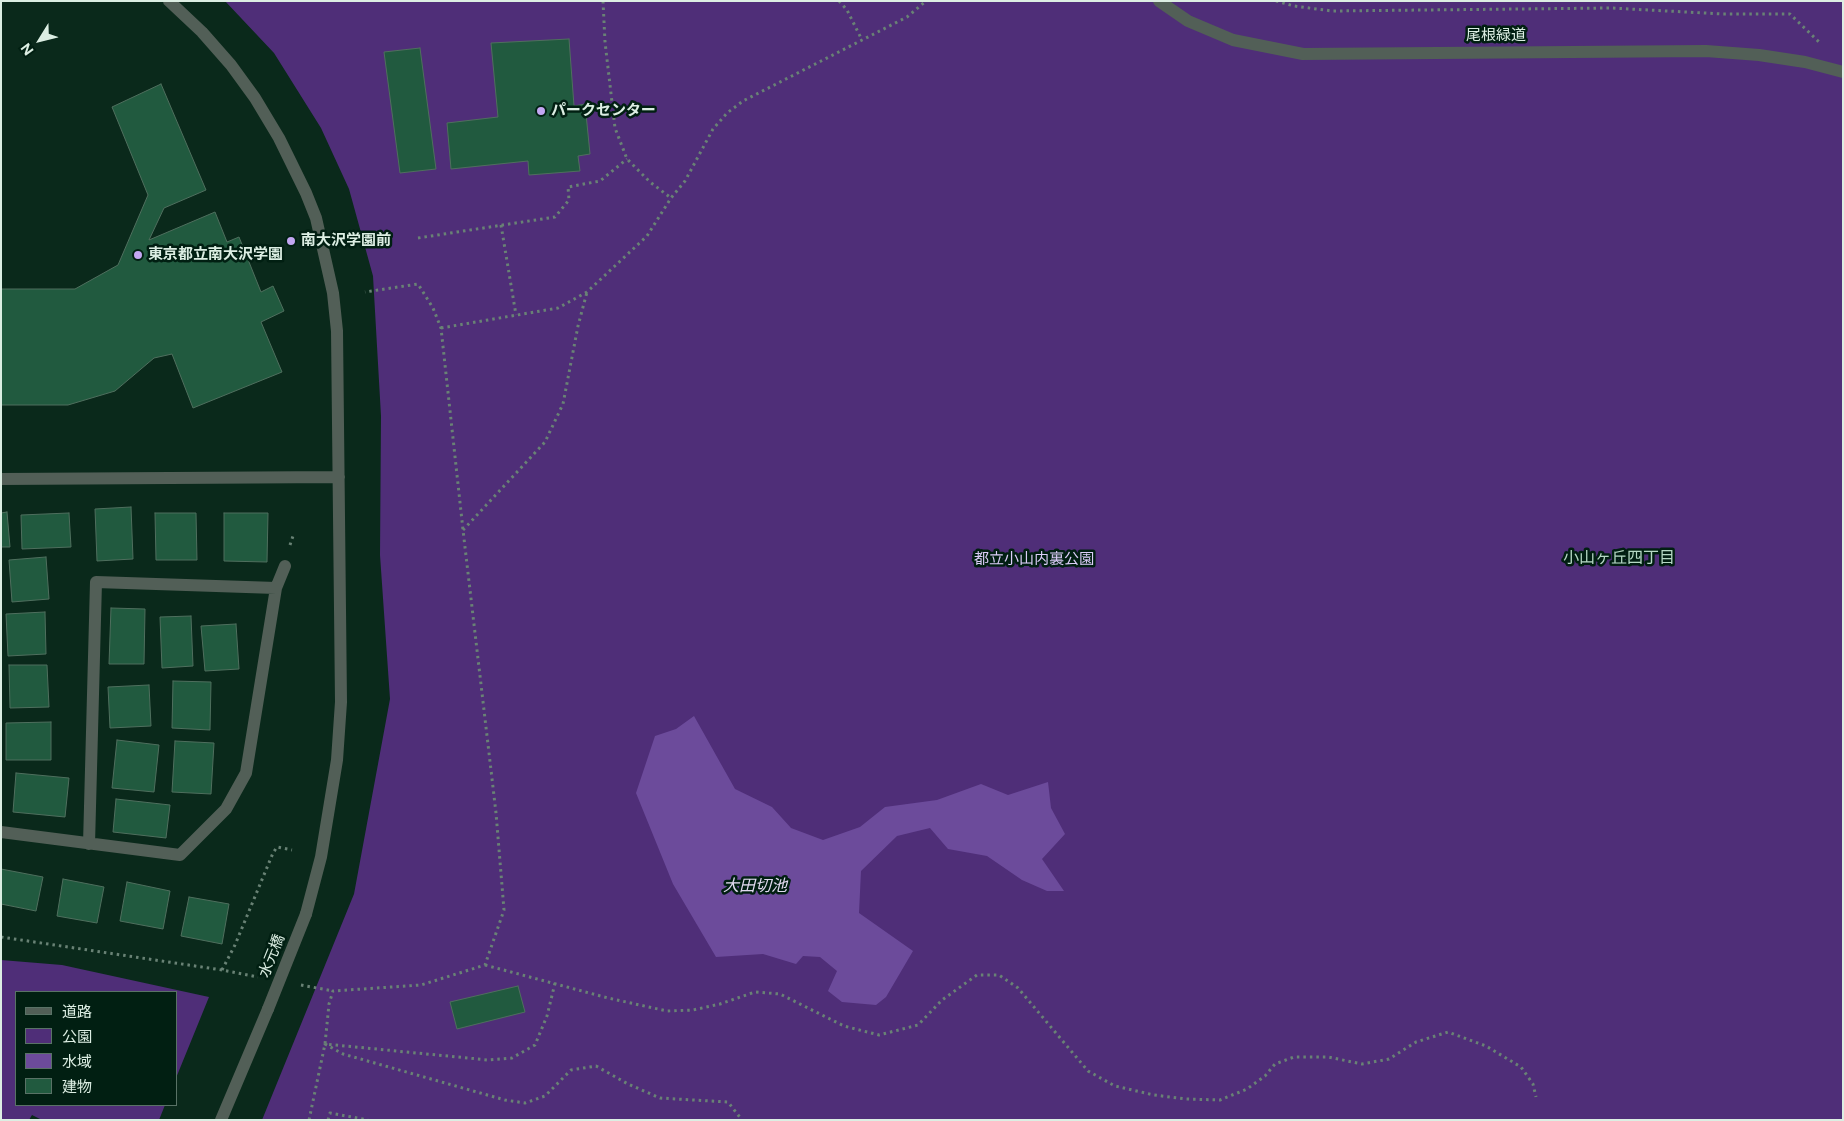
<!DOCTYPE html>
<html>
<head>
<meta charset="utf-8">
<style>
	body { margin:0 }
	#map { position:relative; width:1844px; height:1121px; overflow:hidden; background:#0a291b; font-family:Figtree,"Noto Sans JP",sans-serif }
	canvas { display:block }
	.frame { position:absolute; inset:0; border:2px solid #dceee3; pointer-events:none }
	.legend { position:absolute; left:15px; top:991px; width:162px; height:115px; box-sizing:border-box; background:#011f12; border:1px solid #597266; margin:0; padding:6px 9px; list-style:none; font-size:15px; color:#dceee3 }
	.legend li { display:flex; align-items:center; gap:10px; height:25px }
	.legend b { width:25px; border:1px solid #597266 }
	.north { position:absolute; left:15px; top:15px; width:50px; height:50px; -webkit-text-stroke:4px #011f12; paint-order:stroke; rotate:234deg; font-size:14px; font-weight:700; line-height:20px; text-align:center; color:#dceee3 }
	.north::after { content:''; display:block; margin:auto; width:18px; height:22px; background:#dceee3; clip-path:polygon(50% 0,100% 100%,50% 72%,0 100%) }
</style>
</head>
<body>
<div id="map">
<canvas width="1844" height="1121"></canvas>
<div class="frame"></div>
<ul class="legend">
<li><b style="height:6px;background:#525f57"></b>道路</li>
<li><b style="height:14px;background:#4f2e78"></b>公園</li>
<li><b style="height:14px;background:#6c4b9b"></b>水域</li>
<li><b style="height:14px;background:#215a3f"></b>建物</li>
</ul>
<div class="north">N</div>
</div>
<script>
const g = document.querySelector('canvas').getContext('2d');
g.lineJoin = 'round';
function paint(path, color) {
  g.fillStyle = color;
  g.fill(path, 'evenodd');
}
function toPath(rows) {
  const path = new Path2D();
  for (const r of rows) {
    path.moveTo(r[0], r[1]);
    for (let i = 2; i < r.length; i += 2) path.lineTo(r[i], r[i + 1]);
  }
  return path;
}
function stroke(path, color, width, dash) {
  g.strokeStyle = color;
  g.lineWidth = width;
  g.lineCap = dash ? 'butt' : 'round';
  g.setLineDash(dash || []);
  g.stroke(path);
}
function write(font, color, halo, rows, align = 'center') {
  g.font = font + ' Figtree,"Noto Sans JP",sans-serif';
  g.lineWidth = 5;
  g.setLineDash([]);
  g.textBaseline = 'middle';
  g.strokeStyle = halo;
  g.fillStyle = color;
  for (const [text, x, y, turn = 0] of rows) {
    g.save();
    g.translate(x, y);
    g.rotate((+turn || 0) * Math.PI / 180);
    g.textAlign = isNaN(turn) ? turn : align;
    if (halo) g.strokeText(text, 0, 0);
    g.fillText(text, 0, 0);
    g.restore();
  }
}
paint(toPath([
	[225,1,1843,1,1843,1120,262,1120,354,894,390,699,380,555,381,416,373,276,349,189,321,128,274,53],
	[1,960,62,965,209,997,176,1078,176,992,16,992,16,1105,165,1105,159,1120,42,1120,32,1115,29,1120,1,1120]
]), '#4f2e78');
paint(toPath([
	[694,716,735,789,772,807,791,828,823,840,860,827,885,807,937,800,981,784,1008,795,1048,782,1051,808,1065,834,1042,859,1064,891,1047,891,1022,880,987,856,948,849,930,828,897,836,861,871,859,913,913,951,886,997,876,1005,842,1002,828,991,837,971,820,957,803,956,796,964,763,954,716,957,673,884,636,793,655,736,676,729]
]), '#6c4b9b');
const building = toPath([
	[569,39,574,106,585,104,590,154,578,156,580,171,529,175,528,161,451,169,447,123,498,117,491,43,569,39],
	[420,48,436,169,400,173,384,52,420,48],
	[161,84,206,190,164,208,149,240,215,212,227,242,239,237,261,292,273,286,284,311,261,322,282,372,193,408,172,354,154,358,115,391,68,405,1,405,1,289,75,289,118,265,148,195,112,107,161,84],
	[131,507,133,559,97,561,95,509,131,507],
	[7,512,10,547,1,547,1,513,7,512],
	[69,513,71,547,22,549,21,515,69,513],
	[155,513,196,513,197,560,156,560,155,513],
	[224,513,268,513,267,562,224,561,224,513],
	[46,557,49,599,12,602,9,560,46,557],
	[111,608,145,609,144,664,109,664,111,608],
	[45,612,46,654,8,656,6,614,45,612],
	[191,616,193,666,162,668,160,617,191,616],
	[236,624,239,669,205,671,201,626,236,624],
	[9,665,47,665,49,707,10,708,9,665],
	[173,681,211,682,210,730,172,728,173,681],
	[149,685,151,726,110,728,108,687,149,685],
	[51,722,51,760,6,760,6,723,51,722],
	[117,740,159,745,154,792,112,788,117,740],
	[175,741,214,743,211,794,172,792,175,741],
	[16,773,69,778,65,817,13,812,16,773],
	[116,799,170,805,166,838,113,832,116,799],
	[1,869,43,877,36,911,1,904,1,869],
	[63,879,104,887,97,923,57,916,63,879],
	[127,882,170,891,163,929,120,921,127,882],
	[189,897,229,904,222,944,181,936,189,897],
	[518,986,525,1012,457,1029,450,1002,518,986]
]);
paint(building, '#215a3f');
stroke(building, '#4f6f5e', 1);
stroke(toPath([
	[603,1,605,42,615,128,627,159,650,182,671,198],
	[839,1,847,10,862,40],
	[1276,1,1294,6,1332,11,1611,8,1723,14,1790,14,1819,42],
	[501,225,516,315],
	[418,238,555,217,569,200,568,187,600,181,627,159],
	[441,328,558,308,587,292,647,236,671,198,685,181,713,129,727,113,743,101,907,17,926,1],
	[463,530,545,442,563,404,578,326,587,292],
	[290,545,293,536],
	[1,937,222,970,258,977],
	[485,965,608,998,667,1011,693,1010,720,1004,755,992,780,994,844,1026,879,1035,918,1025,942,1000,977,975,999,975,1018,988,1088,1071,1115,1086,1154,1095,1186,1099,1220,1100,1247,1089,1265,1076,1275,1064,1294,1057,1328,1057,1362,1064,1389,1059,1416,1042,1448,1032,1486,1046,1521,1067,1533,1084,1536,1097],
	[222,970,235,945,273,853,277,847,292,850],
	[555,983,547,1016,535,1045,512,1058,488,1060,325,1044,343,1054,505,1100,525,1103,545,1096,571,1070,596,1066,628,1084,660,1098,728,1102,742,1120],
	[301,985,333,991],
	[309,1120,325,1044,329,1004,333,991,421,985,485,965,504,910,496,813,463,530,441,328,433,308,418,284,365,292],
	[328,1120,330,1113,368,1120]
]), '#698275', 3, [2.5, 4]);
stroke(toPath([
	[169,1,202,32,231,65,255,98,279,138,306,193,316,218,333,293,337,331,341,702,337,760,321,857,306,914],
	[1159,1,1188,21,1233,40,1303,54,1706,51,1759,55,1805,62,1843,72],
	[1,479,339,477],
	[1,832,180,855,226,809,246,773,276,588,285,566],
	[89,844,96,582,276,588],
	[221,1120,268,1009]
]), '#525f57', 12);
stroke(toPath([
	[268,1009,306,914]
]), '#525f57', 12);
for (const [x, y, r, color] of [
	[541,111,5,"#c3a7f2"],
	[291,241,5,"#c3a7f2"],
	[138,255,5,"#c3a7f2"]
]) {
  const dot = new Path2D();
  dot.arc(x, y, r, 0, 2 * Math.PI);
  g.fillStyle = color;
  g.fill(dot);
  stroke(dot, '#011f12', 2);
}
write('15px', '#dceee3', '#011f12', [
	["尾根緑道",1496,36],
	["水元橋",272,956,-68]
]);
write('bold 15px', '#dceee3', '#011f12', [
	["パークセンター",551,111],
	["南大沢学園前",301,241],
	["東京都立南大沢学園",148,255]
], 'left');
write('15px', '#dccdf9', '#011f12', [
	["都立小山内裏公園",1034,560]
]);
write('16px', '#b5d8c4', '#011f12', [
	["小山ヶ丘四丁目",1619,558]
]);
write('italic 16px', '#e2dbf1', '#011f12', [
	["大田切池",755,886]
]);
</script>
</body>
</html>
